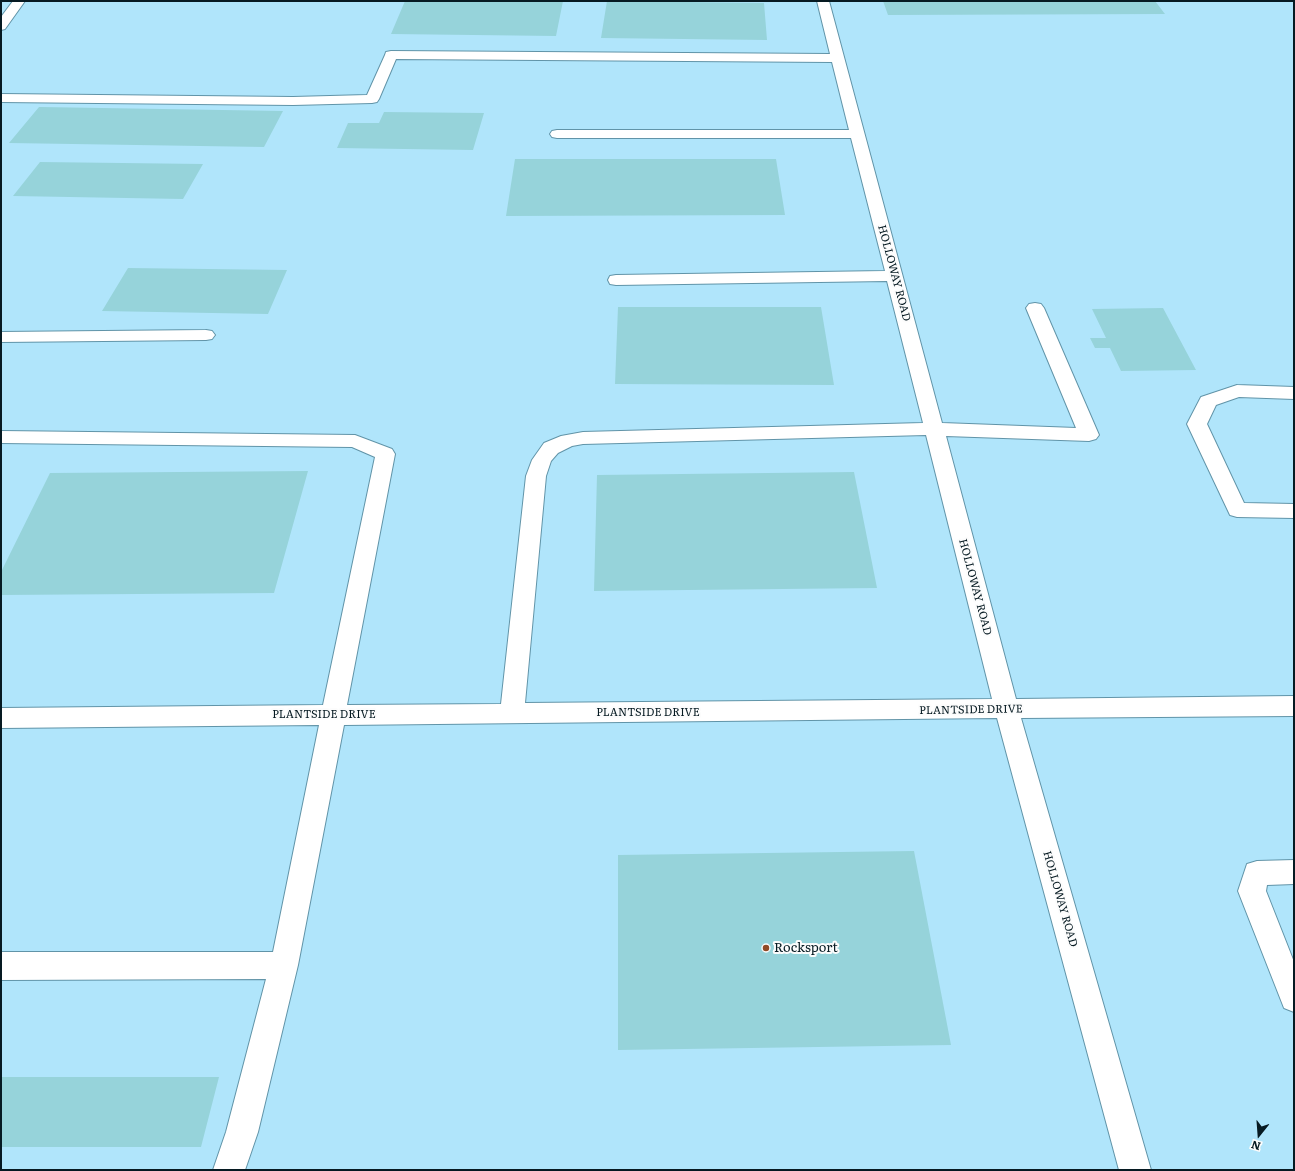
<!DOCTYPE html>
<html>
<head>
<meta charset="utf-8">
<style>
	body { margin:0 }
	#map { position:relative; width:1295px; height:1171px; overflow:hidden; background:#b0e5fb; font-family:Literata,serif }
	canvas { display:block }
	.frame { position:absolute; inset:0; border:2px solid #061a22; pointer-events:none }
	.north { position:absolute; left:1239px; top:1115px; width:40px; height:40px; -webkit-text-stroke:3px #fcfcfc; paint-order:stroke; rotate:197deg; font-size:11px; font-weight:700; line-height:16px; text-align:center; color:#061a22 }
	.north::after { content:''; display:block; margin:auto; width:14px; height:18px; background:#061a22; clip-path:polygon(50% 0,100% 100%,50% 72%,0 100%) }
</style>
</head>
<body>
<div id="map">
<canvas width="1295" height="1171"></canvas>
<div class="frame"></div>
<div class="north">N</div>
</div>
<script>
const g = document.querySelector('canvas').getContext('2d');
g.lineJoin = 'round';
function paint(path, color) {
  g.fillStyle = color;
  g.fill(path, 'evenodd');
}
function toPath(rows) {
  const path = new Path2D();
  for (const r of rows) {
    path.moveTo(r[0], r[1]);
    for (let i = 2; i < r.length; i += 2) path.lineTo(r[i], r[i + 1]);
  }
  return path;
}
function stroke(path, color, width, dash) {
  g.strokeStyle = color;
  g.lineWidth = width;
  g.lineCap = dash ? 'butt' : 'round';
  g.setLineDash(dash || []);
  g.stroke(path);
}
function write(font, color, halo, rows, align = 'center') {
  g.font = font + ' Literata,serif';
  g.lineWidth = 4;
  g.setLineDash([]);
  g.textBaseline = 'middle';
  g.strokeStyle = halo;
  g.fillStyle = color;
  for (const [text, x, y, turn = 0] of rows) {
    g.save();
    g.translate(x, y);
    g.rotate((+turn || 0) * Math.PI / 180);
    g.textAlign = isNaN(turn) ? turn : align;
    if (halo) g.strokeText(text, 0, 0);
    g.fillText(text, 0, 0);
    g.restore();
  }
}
paint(toPath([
	[405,1,563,1,556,36,391,34],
	[607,1,764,3,767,40,601,38],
	[883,1,1155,1,1165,14,888,15],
	[39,107,41,107,283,111,264,147,9,143],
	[384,112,484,113,473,150,337,148,348,123,379,123],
	[515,159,776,159,785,215,506,216],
	[40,162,203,164,183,199,13,196],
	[128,268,287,270,268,314,102,311],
	[618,307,821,307,834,385,615,384],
	[1163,308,1196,370,1121,371,1110,348,1095,348,1090,338,1106,338,1092,309],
	[308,471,274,593,1,595,1,572,50,473],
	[854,472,877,588,594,591,597,475],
	[914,851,951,1045,618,1050,618,855],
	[1,1077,219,1077,201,1147,1,1147]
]), '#96d3da');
const minor = toPath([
	[13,1,25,1,5,29,1,30,1,17,13,1],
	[817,1,829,1,942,423,1076,428,1026,308,1029,304,1035,303,1041,304,1044,308,1099,435,1096,439,1089,441,946,436,1016,699,1294,696,1294,716,1021,718,1151,1170,1119,1170,997,718,344,725,298,965,258,1132,245,1170,213,1170,226,1132,266,979,1,980,1,952,273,952,319,725,1,728,1,708,323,705,375,457,352,447,1,443,1,431,355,435,392,449,395,454,347,705,501,704,526,476,532,460,544,443,561,436,583,432,923,423,887,281,616,285,610,284,608,280,610,276,616,275,885,271,851,138,557,138,552,137,550,134,552,131,557,130,849,130,832,62,396,59,379,99,377,102,372,103,293,105,1,102,1,94,293,97,367,95,385,55,386,52,391,51,830,54,817,1],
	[926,435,992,699,525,703,546,476,551,461,558,453,572,446,583,444,926,435],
	[206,330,212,331,215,335,212,339,206,340,1,342,1,332,206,330],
	[1237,385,1294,387,1294,399,1239,397,1216,405,1207,424,1244,503,1294,504,1294,518,1237,517,1230,515,1187,424,1201,397,1237,385],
	[1294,860,1294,884,1267,885,1266,891,1294,962,1294,1012,1284,1008,1238,891,1247,864,1257,861,1294,860]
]);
stroke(minor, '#6194a8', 2);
paint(minor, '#fff');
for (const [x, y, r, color] of [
	[766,948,4,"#914a26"]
]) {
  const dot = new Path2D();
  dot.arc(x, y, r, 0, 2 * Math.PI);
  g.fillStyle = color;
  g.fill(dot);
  stroke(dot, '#fcfcfc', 1.5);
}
write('11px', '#061a22', '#fcfcfc', [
	["HOLLOWAY ROAD",894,273,75],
	["HOLLOWAY ROAD",975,587,75],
	["PLANTSIDE DRIVE",971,710,-1],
	["PLANTSIDE DRIVE",648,713],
	["PLANTSIDE DRIVE",324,715],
	["HOLLOWAY ROAD",1060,899,74]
]);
write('13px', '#061a22', '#fcfcfc', [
	["Rocksport",774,948]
], 'left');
</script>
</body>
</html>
